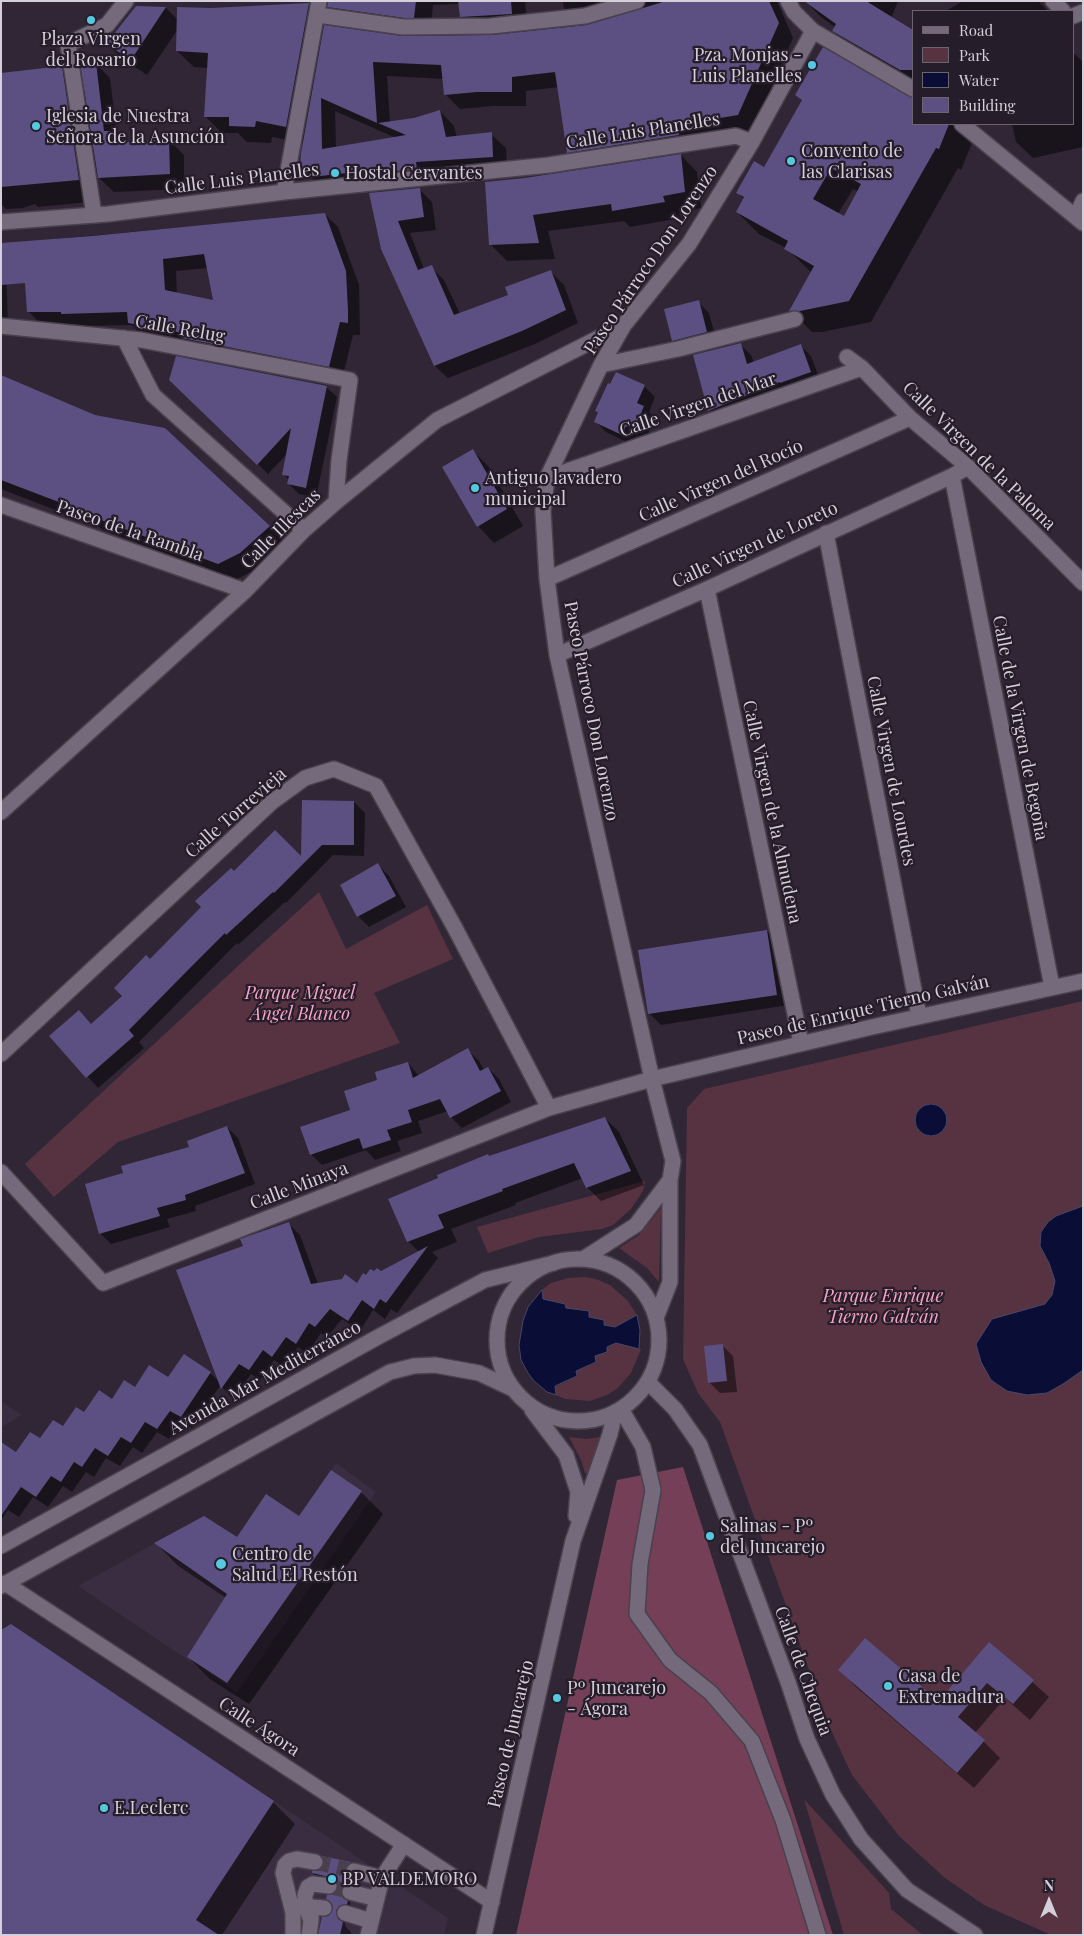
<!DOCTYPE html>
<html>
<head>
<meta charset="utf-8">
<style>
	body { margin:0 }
	#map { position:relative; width:1084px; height:1936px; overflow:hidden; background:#302635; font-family:"Playfair Display",serif }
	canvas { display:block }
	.frame { position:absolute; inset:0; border:2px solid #d5cfd9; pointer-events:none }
	.legend { position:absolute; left:912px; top:10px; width:162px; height:115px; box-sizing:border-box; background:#261d2b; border:1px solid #6c6471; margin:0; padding:6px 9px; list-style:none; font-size:15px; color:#d5cfd9 }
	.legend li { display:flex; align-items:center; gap:10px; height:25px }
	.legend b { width:25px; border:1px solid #6c6471 }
	.north { position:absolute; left:1024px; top:1876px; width:50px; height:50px; -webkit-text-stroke:4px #261d2b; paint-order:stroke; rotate:0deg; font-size:14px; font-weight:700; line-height:20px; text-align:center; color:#d5cfd9 }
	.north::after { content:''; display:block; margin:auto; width:18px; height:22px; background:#d5cfd9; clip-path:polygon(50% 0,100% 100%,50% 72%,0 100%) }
</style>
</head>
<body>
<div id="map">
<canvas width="1084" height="1936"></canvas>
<div class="frame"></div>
<ul class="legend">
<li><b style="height:6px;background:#746a7b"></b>Road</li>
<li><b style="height:14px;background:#573342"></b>Park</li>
<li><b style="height:14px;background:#0a0d36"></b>Water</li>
<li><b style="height:14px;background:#5b5081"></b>Building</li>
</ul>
<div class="north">N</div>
</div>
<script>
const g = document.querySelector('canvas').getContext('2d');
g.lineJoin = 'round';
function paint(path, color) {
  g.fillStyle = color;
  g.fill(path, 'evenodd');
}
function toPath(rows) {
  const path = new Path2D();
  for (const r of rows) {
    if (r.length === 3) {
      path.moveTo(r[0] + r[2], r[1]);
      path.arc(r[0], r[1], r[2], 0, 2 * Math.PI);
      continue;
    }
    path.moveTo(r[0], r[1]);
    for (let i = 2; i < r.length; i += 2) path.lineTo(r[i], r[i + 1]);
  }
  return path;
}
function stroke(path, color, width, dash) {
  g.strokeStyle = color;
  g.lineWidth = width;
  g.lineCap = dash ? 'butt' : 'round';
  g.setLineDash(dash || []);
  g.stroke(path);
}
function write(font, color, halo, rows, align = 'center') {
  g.font = font + ' "Playfair Display",serif';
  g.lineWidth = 4.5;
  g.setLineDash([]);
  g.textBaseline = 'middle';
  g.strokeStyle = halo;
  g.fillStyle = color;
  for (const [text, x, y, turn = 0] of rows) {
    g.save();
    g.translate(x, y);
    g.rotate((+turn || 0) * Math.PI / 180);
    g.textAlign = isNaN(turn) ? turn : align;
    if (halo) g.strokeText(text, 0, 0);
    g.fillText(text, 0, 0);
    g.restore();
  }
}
paint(toPath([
	[1,1401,22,1415,1,1427],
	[336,1463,376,1492,237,1693,78,1586,204,1516,237,1537,266,1494,299,1516],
	[11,1624,448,1918,444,1935,1,1935,1,1630]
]), '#3a2d41');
paint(toPath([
	[319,892,346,949,427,905,453,959,374,993,400,1043,118,1142,54,1197,25,1164,253,952],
	[1083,1001,1083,1935,1051,1935,984,1905,945,1878,899,1836,852,1775,830,1728,720,1422,698,1393,683,1359,687,1108,704,1089],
	[645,1181,643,1191,631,1209,613,1225,602,1229,539,1237,488,1253,477,1227],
	[661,1208,659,1282,647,1268,619,1248,639,1235],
	[585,1277,596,1279,610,1285,628,1301,637,1315,615,1327,604,1325,604,1320,589,1317,589,1311,566,1308,565,1304,543,1299,542,1290,551,1283,568,1278],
	[616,1343,641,1349,631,1373,618,1388,607,1395,590,1401,565,1399,556,1395,555,1387,576,1377,576,1371,596,1363,595,1356,607,1352,607,1347],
	[569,1437,586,1439,600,1437,588,1473,585,1473,581,1460],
	[804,1799,889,1893,891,1909,923,1935,844,1935]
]), '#573342');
paint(toPath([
	[683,1467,833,1935,516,1935,617,1480]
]), '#754057');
const water = toPath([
	[931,1120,16],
	[1083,1206,1083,1370,1063,1384,1047,1393,1027,1395,1007,1391,991,1380,981,1362,976,1344,992,1319,1045,1304,1052,1295,1055,1281,1049,1263,1040,1246,1041,1232,1048,1222,1056,1216,1083,1206],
	[542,1290,543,1299,565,1304,566,1308,589,1311,589,1317,604,1320,604,1325,615,1327,637,1315,640,1330,639,1349,616,1343,607,1347,607,1352,595,1356,596,1362,576,1371,577,1376,555,1386,556,1395,547,1392,534,1381,528,1373,521,1360,519,1345,523,1321,528,1307,542,1290]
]);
paint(water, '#0a0d36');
stroke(water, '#474767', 1);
paint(toPath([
	[328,1,525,1,528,30,478,33,461,16,460,4,433,5,430,34,345,23,329,6],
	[563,1,777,1,793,38,753,130,692,140,583,167,569,152,559,87,526,91,526,106,492,106,460,109,446,95,444,79,387,76,390,122,414,119,440,111,454,126,457,138,491,134,506,148,507,171,316,182,301,167,304,143,272,137,271,143,247,142,238,133,222,133,205,116,208,68,194,67,177,51,178,29,147,75,123,59,108,44,137,7,166,8,178,20,211,10,309,5,325,21,324,27,403,38,492,37,588,26,603,20,579,23,564,8],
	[335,111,396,138,336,148],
	[805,1,898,1,891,19,913,31,913,84,851,48,833,31,835,27,821,17],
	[963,1,1038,1,1048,11,946,11],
	[1075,54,1083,62,1083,147,1033,158,1016,142,1012,124,1073,124,1073,55],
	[95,63,110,78,117,136,124,143,169,140,184,155,184,189,114,192,96,175,100,201,38,207,35,204,23,208,6,209,1,204,1,74,61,67,86,92],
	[797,95,913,124,953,124,972,143,961,170,958,168,871,322,822,332,812,332,791,311,812,273,786,248,759,234,737,212,744,199,738,193,765,169,803,101],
	[853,189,859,192,844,217,838,214],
	[681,155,697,172,701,208,679,213,681,218,630,227,624,221,548,231,555,259,507,261,490,244,571,173],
	[419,189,432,202,436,230,410,233,424,269,431,267,444,280,460,314,510,296,551,272,564,285,578,323,535,344,448,378,435,366,382,247,370,194],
	[325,214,338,227,359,285,360,335,353,335,342,379,143,336,132,325,75,326,74,324,41,324,28,311,23,242],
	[208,268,215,302,177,294,176,271],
	[1,256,6,261,8,328,1,327],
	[698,302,709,313,717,343,684,351,673,340],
	[740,344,751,355,754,363,800,345,811,356,821,383,720,421,709,410],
	[616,373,644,386,655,397,649,412,655,418,645,440,637,436,633,445,606,432,595,421],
	[1,376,95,416,269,526,285,543,257,569,235,580,103,530,99,527,1,489],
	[170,379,326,387,337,397,316,498,299,494,289,484,289,480,283,474,288,453,268,474],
	[473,451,489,467,523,526,494,543,478,526],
	[354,802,365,813,364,856,333,855,286,903,285,902,238,945,237,943,139,1042,144,1048,98,1088,51,1036,91,1025,124,996,150,961,234,873,302,859],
	[378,865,389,876,406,907,369,927,358,916,341,885],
	[767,931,778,942,788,1005,661,1025,650,1014],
	[468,1050,479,1061,484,1070,488,1068,499,1079,511,1102,462,1128,451,1117,448,1111,418,1121,422,1133,397,1141,401,1151,375,1160,366,1150,322,1165,311,1154,379,1081,408,1063,419,1076],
	[605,1118,619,1132,644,1185,601,1201,587,1187,583,1178,515,1203,516,1205,451,1229,457,1242,432,1252,438,1258,397,1313,391,1309,385,1319,373,1310,360,1331,342,1319,327,1337,321,1333,307,1354,298,1347,284,1367,274,1360,260,1380,251,1374,233,1399,223,1388,221,1384,192,1428,181,1421,169,1439,157,1432,142,1453,133,1447,120,1466,106,1458,94,1477,86,1472,72,1492,63,1486,48,1507,33,1497,19,1517,8,1510,1,1520,1,1454,17,1454,63,1428,84,1414,135,1389,169,1379,210,1373,221,1383,244,1247,289,1224,300,1235,318,1284,357,1284,366,1277,381,1273,419,1252,408,1241,490,1157],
	[227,1127,238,1138,255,1184,195,1206,196,1211,167,1219,170,1227,111,1244,100,1233,125,1174,191,1147],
	[722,1345,733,1356,737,1392,720,1393,709,1382],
	[361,1492,383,1514,249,1704,210,1679,188,1657,226,1598,177,1565,156,1543,237,1539,299,1517],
	[11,1626,273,1802,295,1824,222,1935,1,1935],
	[990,1644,1049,1697,1030,1720,1005,1698,975,1733,1000,1758,974,1788,856,1687,840,1670,939,1703],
	[324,1858,350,1864,358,1872,353,1877,353,1883,360,1890,349,1899,351,1906,356,1911,344,1920,346,1927,351,1932,351,1935,320,1935,335,1910,334,1896,339,1885,322,1881,313,1873,318,1872,324,1868,326,1863]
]), '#0007');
paint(toPath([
	[332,1,416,1,414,18,404,18,327,7,328,2],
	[458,1,511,1,512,14,460,17],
	[666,1,769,1,779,23,738,115,678,125,679,135,567,153,555,72,512,77,512,92,477,92,444,95,441,65,373,62,377,123,321,98,322,149,406,135,378,123,414,118,440,110,446,137,492,132,493,157,416,162,417,169,365,174,364,171,312,177,300,167,301,153,324,25,403,36,492,35,587,25],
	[804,1,866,1,913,30,913,70,900,70,832,31,836,24],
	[309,3,286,127,256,121,255,127,229,126,229,117,204,117,208,53,176,51,177,7,211,8],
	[136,6,166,7,131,60,106,44],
	[823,47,913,98,913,124,949,124,939,149,936,148,849,301,800,311,789,311,814,266,784,249,788,241,736,212,744,197,736,193,754,161,764,167,802,100,795,95],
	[831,168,861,184,844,216,813,199],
	[96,62,104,131,114,131,116,143,169,139,170,174,98,178,80,63],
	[62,66,79,180,1,187,1,73],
	[681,154,685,192,663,196,665,202,612,211,611,204,533,215,539,243,489,245,485,182,525,178],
	[420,188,424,217,398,221,418,270,432,265,454,315,508,295,505,287,551,270,566,310,522,331,434,366,381,249,369,193],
	[325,213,346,271,348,311,348,323,340,322,329,367,182,338,183,333,128,323,127,312,61,314,61,312,27,312,25,283,1,285,1,243,92,236],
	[204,254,213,300,165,290,163,259],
	[699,300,707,332,672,341,664,309],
	[741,343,747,364,801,344,811,372,780,383,780,382,708,411,693,355],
	[176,356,327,386,306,488,287,484,289,476,282,475,291,428,257,465,169,380],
	[616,372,645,385,637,403,644,406,634,430,626,426,622,435,594,422,598,412,595,411,608,383,610,384],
	[1,375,95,415,165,428,270,526,240,553,218,564,85,514,85,512,1,480],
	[473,449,507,509,477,527,442,467],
	[302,800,354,801,354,845,322,845,274,893,273,892,226,935,225,933,186,972,129,1030,134,1036,86,1078,49,1036,79,1010,91,1024,122,996,114,988,146,955,150,959,201,907,195,901,231,868,234,871,275,830,301,856],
	[378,863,396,896,357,917,340,885],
	[767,930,777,995,648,1014,638,950],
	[468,1048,480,1071,488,1067,501,1091,450,1118,440,1099,408,1110,412,1122,387,1130,391,1140,363,1149,359,1138,310,1155,300,1127,350,1110,344,1091,377,1080,375,1072,408,1062,413,1078],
	[605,1117,631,1171,586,1188,574,1163,502,1189,503,1191,438,1215,444,1228,407,1242,388,1199,438,1178,437,1175,488,1154,489,1156],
	[227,1126,245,1173,185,1195,186,1200,157,1208,160,1216,99,1234,85,1184,123,1173,121,1166,189,1147,187,1141],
	[289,1222,311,1284,342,1279,345,1274,357,1283,363,1273,366,1275,370,1269,374,1271,377,1268,381,1271,428,1246,386,1303,380,1299,374,1309,362,1300,348,1321,330,1309,315,1327,309,1323,296,1344,286,1337,272,1357,263,1350,249,1370,239,1364,221,1389,176,1270,243,1246,240,1239],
	[723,1344,727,1381,708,1383,704,1346],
	[184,1354,211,1372,181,1417,170,1411,157,1429,145,1422,131,1443,121,1437,108,1456,95,1448,82,1467,74,1462,61,1482,51,1476,36,1497,21,1487,1,1516,1,1442,16,1452,30,1432,40,1438,53,1420,63,1426,76,1407,84,1412,99,1390,112,1399,124,1380,135,1387,149,1365,168,1377],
	[331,1470,362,1491,227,1683,187,1657,227,1594,154,1543,204,1516,237,1537,266,1494,299,1516],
	[11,1624,274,1801,196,1920,219,1935,1,1935,1,1630],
	[865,1638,939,1701,989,1642,1034,1680,1013,1704,987,1683,958,1717,985,1740,957,1773,838,1670],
	[322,1856,351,1862,345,1868,345,1873,347,1877,352,1880,352,1883,344,1885,341,1890,343,1898,348,1901,347,1904,339,1906,336,1911,338,1919,343,1922,340,1935,318,1935,322,1917,328,1916,333,1909,332,1904,326,1899,327,1895,333,1894,338,1887,334,1878,312,1873,312,1871,318,1871,322,1868,324,1863]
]), '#5b5081');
stroke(toPath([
	[315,1862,354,1871],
	[329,1886,350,1892]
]), '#493f4e', 15, [15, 8]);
const minor = toPath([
	[788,1,794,12,813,31,913,89],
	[1053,1,1063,11],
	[318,15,403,27,491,26,585,16,637,1],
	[1073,16,1083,12],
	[962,124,1083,223],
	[284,192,319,1],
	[94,215,68,44,107,25,126,1],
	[1076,217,1083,201],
	[1,222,108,214,284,192,549,165,736,136,752,142],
	[1,326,141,340,350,380,339,460,336,502],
	[124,338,153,395,304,530],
	[847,357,862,368,910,418,968,467,1083,583],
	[601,365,678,349,795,319],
	[952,476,1052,987],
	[547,478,862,368],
	[1,505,245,591],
	[826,533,919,1016],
	[547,579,910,418],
	[707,589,801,1043],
	[557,655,707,589,952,476,968,467],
	[1,812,245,591,304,530,336,502,437,420,624,325],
	[1,1054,272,802,305,778,334,769,376,786,455,928,549,1108],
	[1,1172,103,1283,549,1108,652,1079,872,1027,1083,981],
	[583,1259,636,1225,670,1180],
	[578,1340,81],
	[656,1318,670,1282,670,1180,673,1161,652,1079,557,655,547,579,543,511,547,478,601,365,624,325,689,244,752,142,813,31],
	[648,1382,675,1409,700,1445,788,1682,807,1739,833,1795,861,1839,907,1890,975,1935],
	[621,1409,643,1447,653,1490,640,1564,637,1614,670,1660,711,1693,752,1741,783,1820,818,1935],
	[532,1410,566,1455,578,1492,576,1516],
	[1,1546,378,1337,485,1280,554,1263],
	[5,1583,492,1902],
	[1,1586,390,1372,414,1366,435,1365,479,1373,513,1389],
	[354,1871,382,1878],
	[350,1892,377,1899],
	[345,1913,371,1921],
	[311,1920,311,1910,313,1907,324,1908],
	[293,1935,293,1913,283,1873,285,1865,289,1861,297,1859,315,1862],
	[309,1935,311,1921,305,1904,305,1895,308,1887,313,1884,329,1886],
	[368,1935,382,1878,404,1844],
	[484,1935,573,1541,610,1434,615,1412]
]);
stroke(minor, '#49414d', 18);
stroke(minor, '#746a7b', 15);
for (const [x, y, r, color] of [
	[91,20,5,"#56c9e0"],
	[812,65,5,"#56c9e0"],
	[36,126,5,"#56c9e0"],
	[791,161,5,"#56c9e0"],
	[335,173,5,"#56c9e0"],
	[475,488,5,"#56c9e0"],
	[710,1536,5,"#56c9e0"],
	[221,1564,6,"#56c9e0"],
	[888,1686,5,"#56c9e0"],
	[557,1698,5,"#56c9e0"],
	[104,1808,5,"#56c9e0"],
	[332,1879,5,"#56c9e0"]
]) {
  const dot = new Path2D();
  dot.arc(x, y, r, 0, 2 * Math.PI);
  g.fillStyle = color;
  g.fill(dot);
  stroke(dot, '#261d2b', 2);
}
write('18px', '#d5cfd9', '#261d2b', [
	["Plaza Virgen",91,39,"center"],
	["del Rosario",91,60,"center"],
	["Pza. Monjas -",802,55,"right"],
	["Luis Planelles",802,76,"right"],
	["Iglesia de Nuestra",46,116],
	["Señora de la Asunción",46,137],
	["Convento de",801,151],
	["las Clarisas",801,172],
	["Hostal Cervantes",345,173],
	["Antiguo lavadero",485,478],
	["municipal",485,499],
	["Salinas - Pº",720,1526],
	["del Juncarejo",720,1547],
	["Centro de",232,1554],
	["Salud El Restón",232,1575],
	["Casa de",898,1676],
	["Extremadura",898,1697],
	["Pº Juncarejo",567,1688],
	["- Ágora",567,1709],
	["E.Leclerc",114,1808],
	["BP VALDEMORO",342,1879]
], 'left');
write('18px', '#d5cfd9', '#261d2b', [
	["Calle Luis Planelles",643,131,-9],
	["Calle Luis Planelles",242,179,-7],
	["Paseo Párroco Don Lorenzo",651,260,-56],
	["Calle Relug",180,329,10],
	["Calle Virgen del Mar",698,405,-19],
	["Calle Virgen de la Paloma",979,456,44],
	["Calle Virgen del Rocío",721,481,-24],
	["Calle Illescas",281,529,-45],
	["Paseo de la Rambla",130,531,19],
	["Calle Virgen de Loreto",755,545,-25],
	["Paseo Párroco Don Lorenzo",591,711,79],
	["Calle de la Virgen de Begoña",1020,728,79],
	["Calle Virgen de Lourdes",891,771,79],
	["Calle Virgen de la Almudena",772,812,78],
	["Calle Torrevieja",236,813,-41],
	["Paseo de Enrique Tierno Galván",863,1010,-13],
	["Calle Minaya",299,1186,-21],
	["Avenida Mar Mediterráneo",265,1378,-29],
	["Calle de Chequia",803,1671,70],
	["Calle Ágora",259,1727,33],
	["Paseo de Juncarejo",511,1734,-77]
]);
write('italic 18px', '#f8a2c5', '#261d2b', [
	["Parque Miguel",300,993],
	["Ángel Blanco",300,1014],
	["Parque Enrique",883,1296],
	["Tierno Galván",883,1317]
]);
</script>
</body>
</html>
